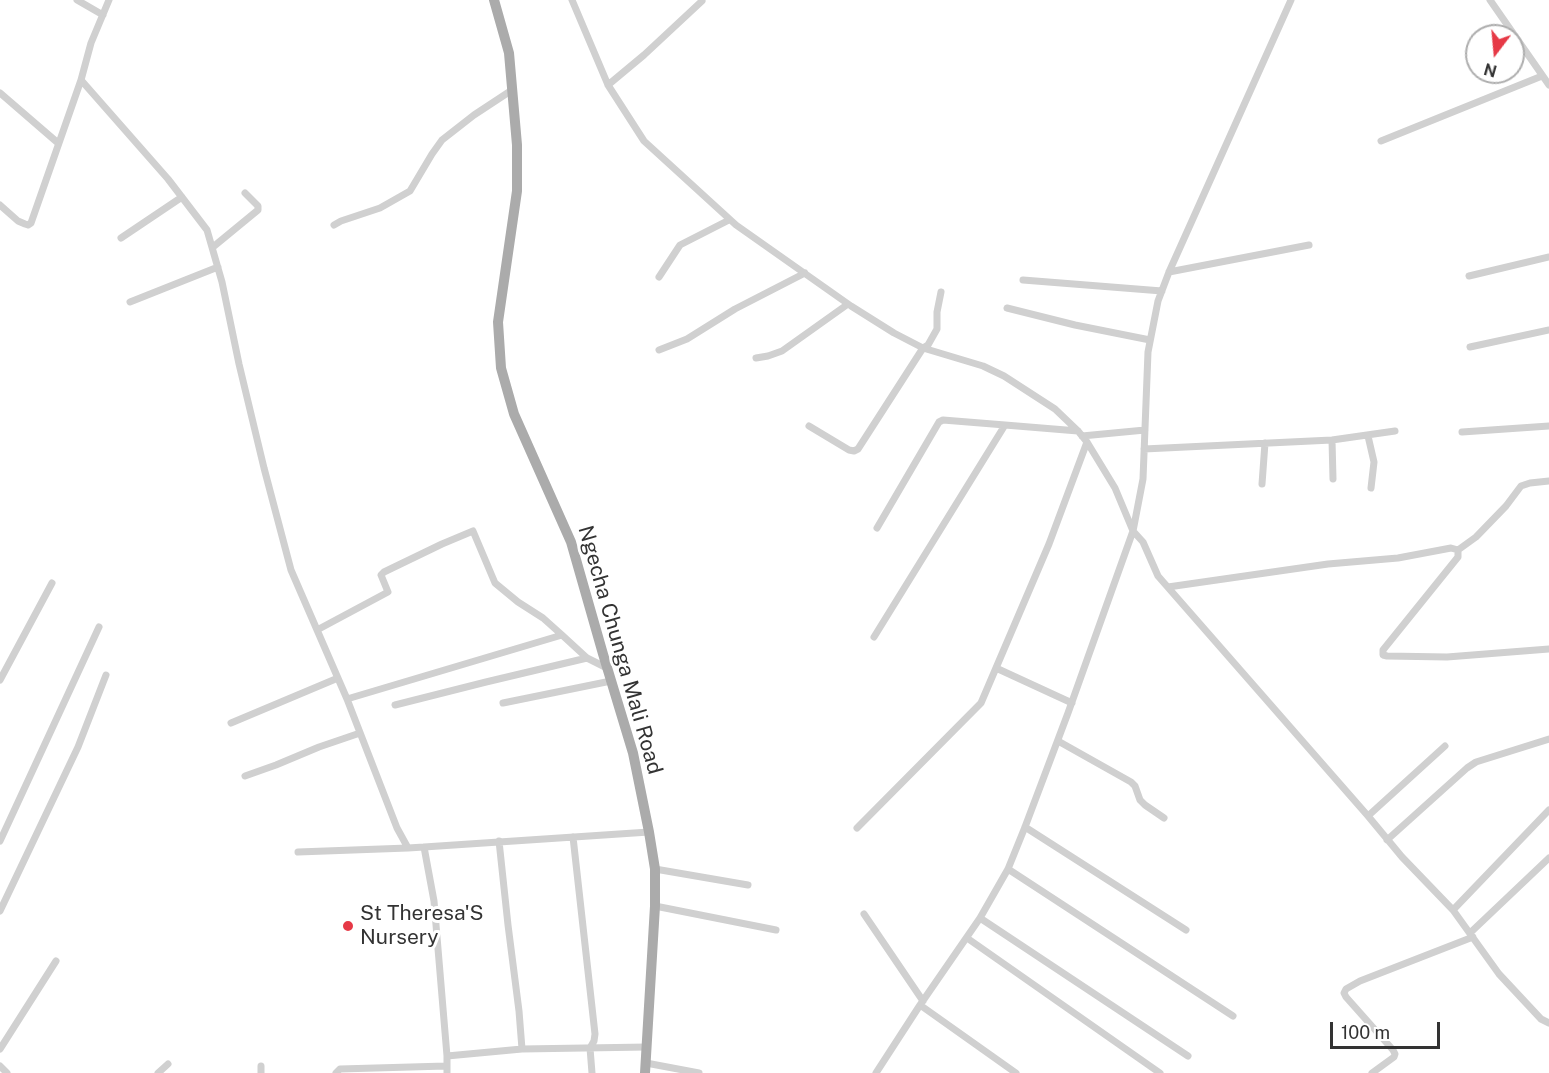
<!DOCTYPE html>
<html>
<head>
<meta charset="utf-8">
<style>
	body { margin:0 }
	#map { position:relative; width:1549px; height:1073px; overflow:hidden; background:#fff; font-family:"Public Sans",sans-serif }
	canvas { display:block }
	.north { position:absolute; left:1465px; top:24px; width:60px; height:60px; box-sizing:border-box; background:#fff; border:2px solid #adadad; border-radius:50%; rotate:196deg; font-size:16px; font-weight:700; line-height:24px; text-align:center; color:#333 }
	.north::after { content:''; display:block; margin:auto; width:21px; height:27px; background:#e63946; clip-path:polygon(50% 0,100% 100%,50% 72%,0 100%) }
	.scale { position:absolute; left:1330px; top:1022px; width:110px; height:27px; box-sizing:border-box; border:3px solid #333; border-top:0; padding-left:8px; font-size:18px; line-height:21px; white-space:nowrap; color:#333; -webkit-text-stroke:4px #fff; paint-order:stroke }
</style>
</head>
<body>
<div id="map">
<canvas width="1549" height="1073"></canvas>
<div class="north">N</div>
<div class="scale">100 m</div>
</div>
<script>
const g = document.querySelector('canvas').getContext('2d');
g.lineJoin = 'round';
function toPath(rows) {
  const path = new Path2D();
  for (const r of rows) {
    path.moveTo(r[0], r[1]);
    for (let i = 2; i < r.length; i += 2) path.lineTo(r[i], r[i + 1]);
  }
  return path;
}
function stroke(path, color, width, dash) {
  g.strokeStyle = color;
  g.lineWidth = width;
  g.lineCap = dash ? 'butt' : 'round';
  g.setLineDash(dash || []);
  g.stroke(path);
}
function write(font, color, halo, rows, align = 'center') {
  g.font = font + ' "Public Sans",sans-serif';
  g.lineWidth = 6;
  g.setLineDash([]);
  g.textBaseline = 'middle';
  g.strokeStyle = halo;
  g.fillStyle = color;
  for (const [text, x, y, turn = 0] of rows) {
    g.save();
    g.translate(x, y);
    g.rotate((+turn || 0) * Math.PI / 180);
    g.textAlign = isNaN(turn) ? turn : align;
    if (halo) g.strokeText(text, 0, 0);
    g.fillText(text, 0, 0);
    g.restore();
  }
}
stroke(toPath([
	[77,0,103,15],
	[109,0,91,43,81,80,168,179,207,230,222,282,239,364,264,468,291,570,347,699,397,828,408,848,424,847],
	[572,0,608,85,644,141,736,225,851,306,894,333,923,348,983,366,1004,376,1055,409,1078,431,1087,442,1115,488,1133,531,1143,542,1158,576,1368,816,1402,857,1453,910,1499,974,1541,1019,1549,1023],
	[1490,0,1549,85],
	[608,85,644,55,702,1],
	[0,93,58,143],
	[1381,141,1542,76],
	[0,205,18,221,25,224,28,225,31,223,81,80],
	[334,225,341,221,380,208,410,191,432,154,442,140,474,115,512,90],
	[121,238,182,197],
	[213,247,258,210,258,206,245,193],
	[1169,272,1309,245],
	[1469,276,1549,257],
	[659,277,680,245,729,220],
	[1023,280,1162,291],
	[130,302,218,267],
	[1007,308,1075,325,1150,340],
	[1470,347,1549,330],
	[659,350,687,339,735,309,805,273],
	[756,358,768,356,782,351,848,304],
	[809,426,849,450,854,451,858,449,923,348,928,345,937,329,937,312,941,292],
	[1462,432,1549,426],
	[1082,436,1145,430],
	[1368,436,1374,462,1371,488],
	[1332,440,1333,479],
	[1144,449,1332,440,1395,431],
	[1262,484,1265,443],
	[877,528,939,422,943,420,1005,425],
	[1458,550,1458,557,1383,650,1383,655,1387,656,1447,657,1549,649],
	[1168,587,1328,564,1398,558,1451,548,1458,550,1476,537,1506,506,1521,486,1530,483,1549,481],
	[317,630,388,592,381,575,384,572,442,544,473,531,495,583,518,602,543,618,562,635],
	[874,637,1005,425,1078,431],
	[996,668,1072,703],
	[0,680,52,583],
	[347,699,562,635,587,658,607,668],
	[503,703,611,681],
	[395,705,486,682,587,658],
	[231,723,338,678],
	[1058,741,1131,782,1135,786,1140,800,1145,805,1164,818],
	[245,776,276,765,319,747,360,733],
	[1368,816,1445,746],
	[1025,827,1186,930],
	[857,828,981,703,1049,544,1087,442],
	[573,837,595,1034,594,1041,590,1048,592,1073],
	[1387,840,1467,768,1476,762,1549,739],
	[0,841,99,627],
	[499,841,508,925,519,1011,522,1049],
	[298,852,408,848],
	[655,869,748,885],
	[1008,869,1233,1016],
	[655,906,776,930],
	[1453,910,1549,810],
	[0,911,78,747,106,675],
	[864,914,923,1001],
	[980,918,1188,1056],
	[1470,933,1549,858],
	[967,938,1160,1073],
	[920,1005,1016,1073],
	[0,1049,56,961],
	[447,1056,522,1049,647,1047],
	[646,1063,699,1073],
	[0,1066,7,1073],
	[261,1066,261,1073],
	[158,1073,168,1064],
	[336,1073,340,1069,446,1066],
	[447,1073,447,1056,434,901,424,847,649,832],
	[876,1073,920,1005,980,918,1008,869,1025,827,1068,713,1133,531,1143,479,1148,352,1158,301,1169,272,1291,0],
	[1372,1073,1394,1057,1395,1054,1393,1050,1346,997,1344,993,1346,989,1360,981,1473,937]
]), '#d0d0d0', 7);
stroke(toPath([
	[494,0,509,53,517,145,517,191,498,322,501,368,514,414,571,542,603,654,633,753,649,832,655,869,655,906,645,1073]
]), '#ababab', 10);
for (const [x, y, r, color] of [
	[348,926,6,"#e63946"]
]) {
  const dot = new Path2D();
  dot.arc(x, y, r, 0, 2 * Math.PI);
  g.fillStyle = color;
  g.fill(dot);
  stroke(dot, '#fff', 2);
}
write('21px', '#333', '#fff', [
	["Ngecha Chunga Mali Road",620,650,74]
]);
write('21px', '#333', '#fff', [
	["St Theresa'S",360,914],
	["Nursery",360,938]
], 'left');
</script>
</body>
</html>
